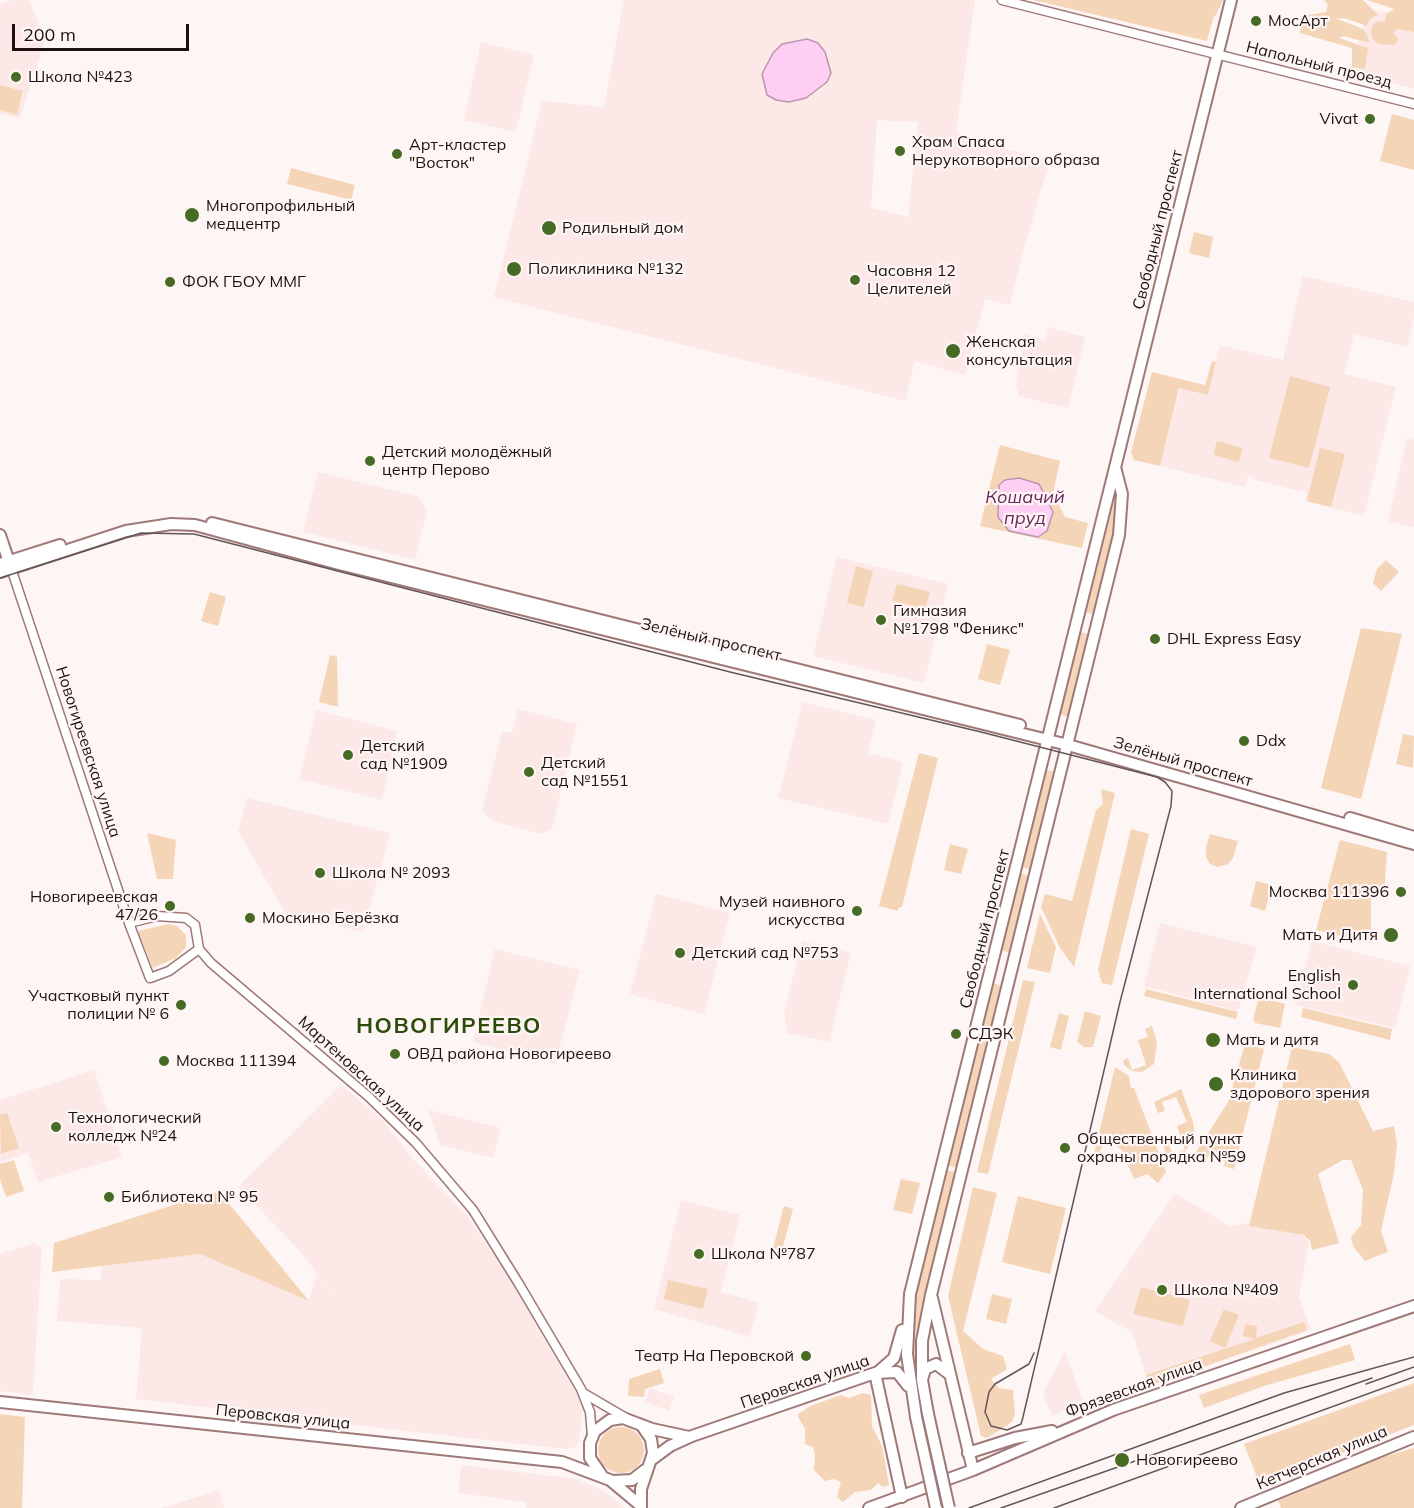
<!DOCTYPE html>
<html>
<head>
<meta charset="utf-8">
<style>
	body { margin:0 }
	#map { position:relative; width:1414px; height:1508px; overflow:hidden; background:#fef5f5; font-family:Mulish,sans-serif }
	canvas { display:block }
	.scale { position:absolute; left:12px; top:24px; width:177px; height:27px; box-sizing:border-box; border:3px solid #1f1111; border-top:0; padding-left:8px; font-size:18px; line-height:21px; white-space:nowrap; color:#1f1111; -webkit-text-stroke:4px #fef5f5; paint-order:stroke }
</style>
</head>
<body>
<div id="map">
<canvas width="1414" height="1508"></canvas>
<div class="scale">200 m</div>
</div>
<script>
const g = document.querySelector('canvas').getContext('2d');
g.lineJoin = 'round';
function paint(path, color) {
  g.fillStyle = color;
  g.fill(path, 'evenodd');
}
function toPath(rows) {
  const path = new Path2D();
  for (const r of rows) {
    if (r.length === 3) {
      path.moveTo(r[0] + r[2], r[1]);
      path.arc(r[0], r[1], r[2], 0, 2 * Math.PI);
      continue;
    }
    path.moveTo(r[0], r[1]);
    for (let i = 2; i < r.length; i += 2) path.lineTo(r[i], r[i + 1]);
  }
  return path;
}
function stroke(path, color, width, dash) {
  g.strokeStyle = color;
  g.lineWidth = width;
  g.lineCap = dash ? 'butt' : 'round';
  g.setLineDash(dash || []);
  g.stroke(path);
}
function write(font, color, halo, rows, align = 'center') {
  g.font = font + ' Mulish,sans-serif';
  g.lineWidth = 4.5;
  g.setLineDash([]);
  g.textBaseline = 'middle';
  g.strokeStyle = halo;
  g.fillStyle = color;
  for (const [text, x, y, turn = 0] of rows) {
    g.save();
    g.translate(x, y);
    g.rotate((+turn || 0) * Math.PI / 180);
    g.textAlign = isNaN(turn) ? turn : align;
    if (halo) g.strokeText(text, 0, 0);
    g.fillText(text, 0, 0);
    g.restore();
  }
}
paint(toPath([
	[13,0,29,0,45,40,20,118,0,114,0,4],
	[624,0,975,0,956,132,1008,150,1050,160,1025,245,1010,305,985,299,965,375,915,361,905,401,494,297,542,101,604,107],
	[877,120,918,122,908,217,871,208],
	[1368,8,1414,20,1414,89,1350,72],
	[481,42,534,55,516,132,464,120],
	[1303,276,1414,302,1414,317,1407,347,1354,334,1344,374,1396,387,1364,516,1305,501,1307,493,1255,480,1254,477,1248,476,1245,487,1160,466,1180,388,1208,395,1220,345,1283,360],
	[1048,327,1085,337,1068,408,1019,396,1016,385,1024,334,1045,340],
	[1407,438,1414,440,1414,527,1388,521],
	[318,472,419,497,427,511,415,560,303,532],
	[837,557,948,584,924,683,813,656],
	[803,702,876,720,868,753,903,762,888,824,778,798],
	[518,709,577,724,552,829,541,834,495,822,482,811,502,731,512,733],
	[316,710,397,731,382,800,299,779],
	[247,798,390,833,363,932,285,913,238,831],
	[656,894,730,913,704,1014,630,994],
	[1160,923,1257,947,1238,1011,1144,986],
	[802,941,851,953,829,1042,788,1033,784,1013],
	[1312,941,1410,966,1395,1028,1295,1005],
	[495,949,580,970,555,1064,473,1042],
	[94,1070,122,1157,38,1182,28,1153,0,1162,0,1100],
	[341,1085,383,1120,411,1157,468,1217,515,1287,583,1405,579,1441,575,1447,566,1449,441,1435,136,1399,142,1328,57,1321,60,1279,101,1280,101,1265,200,1254,309,1301,317,1274,351,1318,300,1251,238,1187],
	[428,1110,501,1128,493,1158,440,1145],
	[1175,1193,1229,1226,1256,1222,1299,1231,1309,1243,1299,1297,1311,1330,1149,1386,1132,1332,1095,1311],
	[681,1200,740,1215,721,1292,759,1303,750,1337,654,1309],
	[35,1243,42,1247,33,1395,0,1391,0,1254],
	[1065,1351,1084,1404,1052,1415,1044,1397,1045,1389],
	[650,1388,674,1397,669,1411,645,1402],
	[461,1465,577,1479,604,1491,625,1508,526,1508,526,1502,458,1493],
	[219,1490,224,1508,161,1508,214,1492]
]), '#fce8e7');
paint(toPath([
	[1033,0,1223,0,1215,17,1214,15,1207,41],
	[1324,0,1363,0,1378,15,1370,19,1367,26,1347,19,1335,18,1363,29,1367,35,1370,43,1343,36,1339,38,1368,48,1365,69,1352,67,1352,48,1300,33,1303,16,1326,12,1328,5],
	[1367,0,1414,0,1414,32,1398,29,1393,32,1398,39,1395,45,1378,44,1372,38,1371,29,1375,22,1385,21,1386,14,1394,9],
	[0,85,23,91,17,115,0,110],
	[1392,114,1414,120,1414,170,1380,161],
	[291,168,355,185,351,200,287,184],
	[1194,232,1213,237,1209,258,1189,253],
	[1212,361,1216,362,1208,395,1179,388,1160,466,1134,460,1131,452,1152,372,1205,385],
	[1290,376,1330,387,1309,468,1269,458],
	[1217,441,1243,448,1239,462,1213,455],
	[1000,445,1060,461,1053,494,1065,517,1088,523,1082,548,980,526],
	[1320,448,1345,454,1331,507,1307,501],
	[1117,489,1114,532,1096,615,1085,612],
	[1386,560,1399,572,1381,591,1373,583,1377,569],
	[856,566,873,571,864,607,847,603],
	[897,584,930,592,925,609,892,601],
	[210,592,226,597,218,626,201,621],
	[1361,628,1402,634,1361,799,1321,788],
	[1080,632,1091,635,1070,716,1065,716,1060,714],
	[987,644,1010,650,1000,685,978,679],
	[330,655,337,657,338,707,319,702],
	[1403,734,1414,736,1413,768,1396,764],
	[919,753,938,758,902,907,899,907,898,911,879,906],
	[1046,770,1057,772,1032,870,1021,867],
	[1101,789,1115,793,1074,967,1060,948,1041,907,1045,894,1072,901,1096,810,1103,804],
	[1131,829,1149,834,1112,985,1102,983,1098,970],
	[147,833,176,840,173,879,157,879],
	[1210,834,1238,841,1233,858,1228,864,1218,867,1210,864,1206,857,1206,847],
	[1340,840,1387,852,1384,896,1371,897,1371,943,1316,930],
	[950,844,968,849,961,874,944,870],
	[1020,873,1030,876,1011,953,1000,950],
	[1256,881,1272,885,1265,911,1250,906],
	[1040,914,1056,947,1050,973,1027,968],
	[169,924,177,926,186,935,186,947,176,958,153,968,138,931],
	[1023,980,1035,982,988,1174,977,1172],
	[992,983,1003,986,957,1168,947,1165],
	[1146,989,1238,1012,1236,1019,1144,996],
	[1259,997,1285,1004,1280,1028,1255,1023,1253,1019],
	[1303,1008,1392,1029,1390,1040,1301,1017],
	[1085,1011,1101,1016,1093,1047,1084,1047,1077,1042],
	[1059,1013,1069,1016,1061,1050,1050,1047],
	[1152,1026,1157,1042,1154,1064,1142,1072,1132,1071,1124,1065,1123,1060,1128,1058,1132,1070,1146,1065,1138,1040,1148,1037,1145,1029],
	[1245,1044,1264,1049,1234,1169,1224,1166,1225,1161,1208,1156,1206,1161,1193,1157,1228,1102],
	[1292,1047,1329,1054,1339,1062,1373,1131,1394,1126,1397,1143,1394,1173,1381,1231,1388,1252,1365,1261,1353,1246,1351,1237,1361,1225,1363,1190,1351,1160,1343,1160,1318,1174,1339,1243,1312,1250,1310,1241,1304,1235,1249,1226],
	[1115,1067,1129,1076,1131,1088,1134,1088,1166,1172,1158,1183,1147,1174,1134,1179,1122,1150,1117,1146,1103,1146,1097,1156,1094,1154],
	[1181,1089,1193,1122,1195,1137,1181,1157,1170,1163,1163,1145,1168,1143,1173,1155,1185,1150,1177,1126,1187,1122,1176,1097,1162,1102,1165,1111,1158,1113,1154,1102],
	[7,1113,19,1148,1,1154,0,1115],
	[14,1160,24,1191,6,1197,0,1179,0,1164],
	[946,1170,956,1172,921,1314,917,1372,914,1372,913,1306],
	[901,1179,920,1183,912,1214,893,1210],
	[973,1187,997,1193,963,1331,983,1349,1003,1356,1007,1369,991,1379,999,1388,1013,1390,1015,1414,1012,1422,987,1438,981,1436,948,1296],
	[214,1192,222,1195,309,1301,200,1254,52,1272,54,1243],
	[1018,1196,1066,1208,1050,1274,1002,1262],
	[784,1206,793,1209,782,1250,773,1248],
	[668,1280,708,1289,703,1309,664,1299],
	[1141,1287,1190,1300,1183,1326,1133,1314],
	[992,1294,1012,1299,1006,1324,986,1319],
	[1224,1309,1239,1315,1225,1348,1210,1341],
	[1304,1322,1307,1330,1149,1386,1146,1375,1255,1339,1243,1336,1245,1324,1257,1326,1256,1338],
	[1350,1344,1355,1360,1264,1386,1204,1408,1199,1395],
	[660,1369,664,1383,645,1389,644,1397,628,1396,629,1379],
	[1414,1383,1414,1425,1260,1485,1244,1444],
	[863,1393,871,1395,872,1426,882,1446,889,1485,883,1487,878,1483,871,1490,855,1492,843,1502,837,1497,841,1482,833,1479,825,1481,814,1470,815,1455,813,1447,805,1444,805,1429,797,1415,810,1406,841,1395,849,1398],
	[0,1414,25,1417,22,1508,0,1508],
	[621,1450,23],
	[1414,1448,1414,1508,1281,1508,1278,1501,1370,1461]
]), '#f5d5b7');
const water = toPath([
	[807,39,818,43,825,52,831,73,827,82,806,98,789,102,776,100,767,95,762,74,773,53,782,44,807,39],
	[1019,478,1039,484,1053,512,1047,531,1038,537,1009,531,998,517,999,485,1005,480,1019,478]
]);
paint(water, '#fecff3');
stroke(water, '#bb96af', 1.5);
const minor = toPath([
	[1002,0,1414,104],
	[11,568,129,923,150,978,169,971,199,949],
	[129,923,157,916,186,918,195,925,199,949,211,963,369,1097,416,1143,473,1210,519,1284,581,1389,590,1412,592,1436],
	[585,1394,626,1418]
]);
const major = toPath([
	[212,523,1020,725],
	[0,535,10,565],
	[0,564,60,545],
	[0,572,126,531,171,524,195,525,335,563,1068,745,1414,844],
	[1350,818,1414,837],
	[932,1298,973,1470],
	[878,1372,894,1358,902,1330],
	[875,1373,902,1497],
	[922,1380,922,1341,931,1295,1119,535,1122,494,1115,467],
	[0,1402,562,1462,610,1480,640,1505],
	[928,1414,922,1380,925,1369,936,1364,948,1373],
	[916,1417,907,1354,910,1294,1231,0],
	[968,1453,1015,1438,1052,1431],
	[651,1460,670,1446,692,1436,875,1373,897,1372,908,1386],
	[601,1474,590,1458,590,1443,595,1431,610,1420,623,1418,652,1429,689,1437],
	[613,1481,632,1480,645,1470],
	[641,1507,641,1489,653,1453,651,1439,642,1426],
	[869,1508,973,1470,1113,1410,1414,1306],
	[1241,1508,1414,1437]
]);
stroke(minor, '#9e7978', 11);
stroke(major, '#9e7978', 14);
stroke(minor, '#fff', 8);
stroke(major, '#fff', 10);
stroke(toPath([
	[0,578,141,533,194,534,730,672,981,732,1157,777,1165,782,1172,791,1171,806,1120,1002,1023,1417,1021,1424,1007,1430,991,1426,985,1412,989,1392,995,1384,1029,1364,1034,1353]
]), '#635656', 1.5);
stroke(toPath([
	[1366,1384,1414,1367],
	[969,1508,1284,1393,1414,1357],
	[1001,1508,1372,1378],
	[1054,1508,1414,1377]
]), '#635656', 1.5);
const majorBridge = toPath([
	[928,1414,949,1508],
	[916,1417,936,1508]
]);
stroke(majorBridge, '#9e7978', 14, []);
stroke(majorBridge, '#fff', 10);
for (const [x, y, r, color] of [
	[1256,21,6,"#456b25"],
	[16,77,6,"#456b25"],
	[1370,119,6,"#456b25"],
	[900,151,6,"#456b25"],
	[397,154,6,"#456b25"],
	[192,215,8,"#456b25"],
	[549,228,8,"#456b25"],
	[514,269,8,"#456b25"],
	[855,280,6,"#456b25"],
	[170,282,6,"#456b25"],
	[953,351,8,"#456b25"],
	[370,461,6,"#456b25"],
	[881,620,6,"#456b25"],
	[1155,639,6,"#456b25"],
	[1244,741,6,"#456b25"],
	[348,755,6,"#456b25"],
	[529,772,6,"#456b25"],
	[320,873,6,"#456b25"],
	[1401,892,6,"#456b25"],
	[170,906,6,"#456b25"],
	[857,911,6,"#456b25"],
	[250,918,6,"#456b25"],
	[1391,935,8,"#456b25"],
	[680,953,6,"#456b25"],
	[1353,985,6,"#456b25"],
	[181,1005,6,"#456b25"],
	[956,1034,6,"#456b25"],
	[1213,1040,8,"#456b25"],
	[395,1054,6,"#456b25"],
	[164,1061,6,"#456b25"],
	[1216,1084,8,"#456b25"],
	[56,1127,6,"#456b25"],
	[1065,1148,6,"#456b25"],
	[109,1197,6,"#456b25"],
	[699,1254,6,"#456b25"],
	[1162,1290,6,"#456b25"],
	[806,1356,6,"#456b25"],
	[1122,1460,8,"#456b25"]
]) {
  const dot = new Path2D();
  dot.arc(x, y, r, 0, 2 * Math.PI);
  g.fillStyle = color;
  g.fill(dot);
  stroke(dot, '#fef5f5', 2);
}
write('16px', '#1f1111', '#fef5f5', [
	["МосАрт",1268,21],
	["Школа №423",28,77],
	["Vivat",1358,119,"right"],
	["Храм Спаса",912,142],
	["Нерукотворного образа",912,160],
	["Арт-кластер",409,145],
	["\"Восток\"",409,163],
	["Многопрофильный",206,206],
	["медцентр",206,224],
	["Родильный дом",562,228],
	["Поликлиника №132",528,269],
	["Часовня 12",867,271],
	["Целителей",867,289],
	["ФОК ГБОУ ММГ",182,282],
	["Женская",966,342],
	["консультация",966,360],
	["Детский молодёжный",382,452],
	["центр Перово",382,470],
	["Гимназия",893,611],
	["№1798 \"Феникс\"",893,629],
	["DHL Express Easy",1167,639],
	["Ddx",1256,741],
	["Детский",360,746],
	["сад №1909",360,764],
	["Детский",541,763],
	["сад №1551",541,781],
	["Школа № 2093",332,873],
	["Москва 111396",1389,892,"right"],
	["Новогиреевская",158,897,"right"],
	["47/26",158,915,"right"],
	["Музей наивного",845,902,"right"],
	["искусства",845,920,"right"],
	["Москино Берёзка",262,918],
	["Мать и Дитя",1378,935,"right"],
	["Детский сад №753",692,953],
	["English",1341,976,"right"],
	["International School",1341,994,"right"],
	["Участковый пункт",169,996,"right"],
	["полиции № 6",169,1014,"right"],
	["СДЭК",968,1034],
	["Мать и дитя",1226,1040],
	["ОВД района Новогиреево",407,1054],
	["Москва 111394",176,1061],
	["Клиника",1230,1075],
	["здорового зрения",1230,1093],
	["Технологический",68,1118],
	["колледж №24",68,1136],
	["Общественный пункт",1077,1139],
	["охраны порядка №59",1077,1157],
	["Библиотека № 95",121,1197],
	["Школа №787",711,1254],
	["Школа №409",1174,1290],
	["Театр На Перовской",794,1356,"right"],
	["Новогиреево",1136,1460]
], 'left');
write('16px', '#1f1111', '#fef5f5', [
	["Напольный проезд",1319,65,14],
	["Свободный проспект",1158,230,-76],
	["Зелёный проспект",711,640,13],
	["Новогиреевская улица",88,752,72],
	["Зелёный проспект",1183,762,16],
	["Свободный проспект",985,929,-76],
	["Мартеновская улица",361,1074,42],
	["Перовская улица",805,1382,-19],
	["Фрязевская улица",1134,1388,-20],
	["Перовская улица",283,1417,6],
	["Кетчерская улица",1322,1458,-23]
]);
write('italic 18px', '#67265c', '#fef5f5', [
	["Кошачий",1025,498],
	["пруд",1025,519]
]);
g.letterSpacing = '1.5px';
write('bold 22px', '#2c4d0a', '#fef5f5', [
	["НОВОГИРЕЕВО",449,1026]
]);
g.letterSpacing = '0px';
</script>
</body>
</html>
